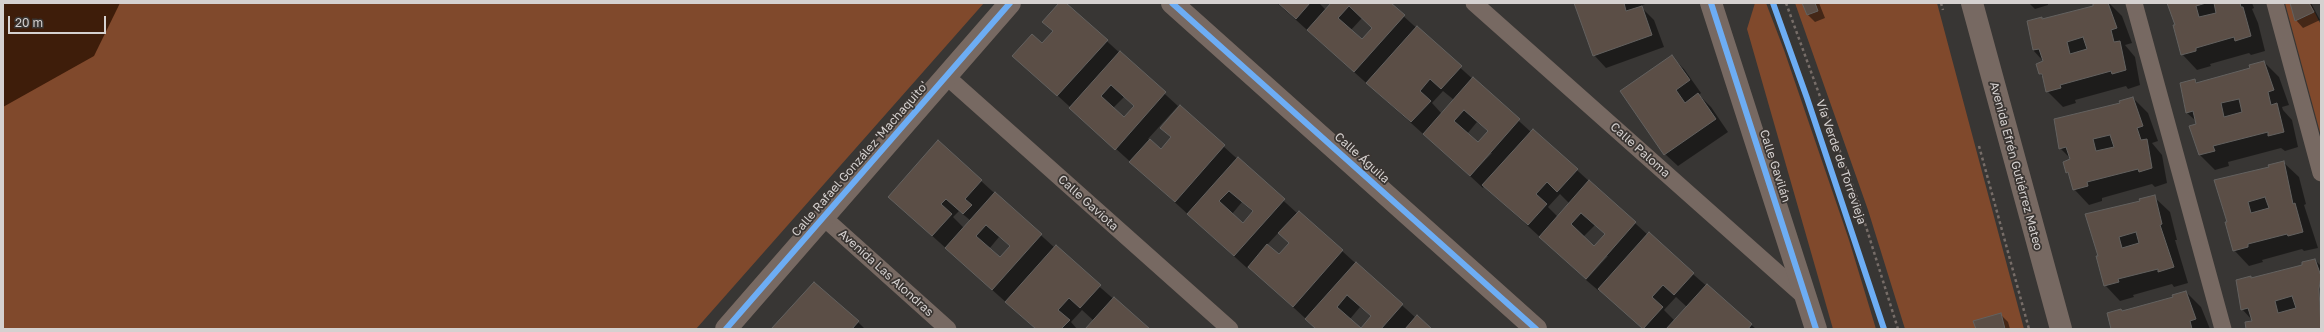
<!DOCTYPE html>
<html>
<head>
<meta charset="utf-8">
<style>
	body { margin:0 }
	#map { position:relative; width:2324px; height:332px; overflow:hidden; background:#383634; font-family:"Golos Text",sans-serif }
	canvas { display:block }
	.frame { position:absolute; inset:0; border:4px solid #d5d1d0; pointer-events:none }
	.scale { position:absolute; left:8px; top:16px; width:98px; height:18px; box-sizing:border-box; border:2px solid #d5d1d0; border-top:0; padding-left:5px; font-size:12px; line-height:14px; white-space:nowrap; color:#d5d1d0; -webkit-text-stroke:3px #3a3532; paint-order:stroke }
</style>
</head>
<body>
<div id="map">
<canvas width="2324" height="332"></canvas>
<div class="frame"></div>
<div class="scale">20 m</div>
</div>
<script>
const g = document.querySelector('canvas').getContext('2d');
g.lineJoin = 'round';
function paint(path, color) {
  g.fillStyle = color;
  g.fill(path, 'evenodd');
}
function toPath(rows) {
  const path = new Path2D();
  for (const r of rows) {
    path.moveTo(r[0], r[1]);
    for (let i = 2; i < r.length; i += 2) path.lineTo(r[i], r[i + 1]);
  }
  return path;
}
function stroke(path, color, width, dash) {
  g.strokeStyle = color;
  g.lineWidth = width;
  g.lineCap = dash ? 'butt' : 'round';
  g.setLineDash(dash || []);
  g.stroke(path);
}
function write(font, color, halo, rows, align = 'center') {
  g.font = font + ' "Golos Text",sans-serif';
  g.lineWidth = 3.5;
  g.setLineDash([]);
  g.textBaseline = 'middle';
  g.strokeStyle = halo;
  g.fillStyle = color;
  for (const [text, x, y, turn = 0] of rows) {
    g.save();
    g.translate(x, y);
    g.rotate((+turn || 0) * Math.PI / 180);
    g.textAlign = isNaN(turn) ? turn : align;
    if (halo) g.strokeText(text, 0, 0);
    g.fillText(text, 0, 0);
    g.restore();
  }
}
paint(toPath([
	[3,3,984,3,696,329,3,329],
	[1755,3,1766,3,1784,50,1849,240,1876,329,1833,329,1747,29],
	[1795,3,1937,3,2024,329,1905,329,1868,210],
	[2285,3,2310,3,2321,25,2321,136]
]), '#80492c');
paint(toPath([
	[3,3,120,3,94,56,3,107]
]), '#3e1d0a');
paint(toPath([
	[1060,3,1065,3,1178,106,1148,139,1161,150,1172,138,1161,128,1180,107,1297,213,1299,212,1416,318,1431,329,1361,329,1372,317,1360,307,1350,319,1361,329,1317,329,1248,266,1247,268,1014,56,1042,45,1054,32,1044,22],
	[1124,97,1135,107,1124,118,1113,108],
	[1242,202,1253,212,1243,224,1232,214],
	[1279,232,1290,243,1279,256,1267,245],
	[1277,3,1319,3,1326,10,1332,3,1389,3,1531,132,1533,130,1648,235,1756,329,1643,329,1600,289,1599,291,1586,280,1608,256,1605,256,1585,278,1484,186,1483,188,1470,176,1492,153,1489,153,1469,175],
	[1362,18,1373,28,1362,40,1351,30],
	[1443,91,1454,100,1442,114,1432,103],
	[1477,122,1489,132,1478,143,1467,134],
	[1560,194,1570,204,1558,217,1548,207],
	[1595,225,1606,235,1594,247,1583,237],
	[1676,297,1687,307,1675,321,1664,310],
	[1575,3,1648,3,1640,6,1654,20,1664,47,1606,68,1594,55],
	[1803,3,1819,3,1825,18,1815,22,1807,14],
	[2029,3,2048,3,2048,5,2035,9],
	[2097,3,2109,3,2122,16,2132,43,2125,45,2135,57,2140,85,2128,89,2126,86,2075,100,2076,103,2063,107,2047,91,2043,77,2040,74,2044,62,2033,50,2028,22,2042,18,2044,20,2094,6],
	[2169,3,2252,3,2254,8,2252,9,2258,23,2265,51,2251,55,2249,53,2210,64,2211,66,2197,70,2182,54,2177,26],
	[2291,3,2311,3,2320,20,2303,28,2296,20],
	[1672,57,1684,69,1701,93,1699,95,1711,107,1728,132,1678,166,1665,154],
	[2264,62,2279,77,2289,105,2282,107,2283,110,2292,120,2298,147,2285,151,2281,148,2228,162,2229,166,2215,170,2200,155,2196,121,2187,113,2181,84,2195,80,2198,83,2251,69],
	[2133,98,2148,113,2158,141,2152,143,2162,155,2167,183,2155,187,2152,184,2102,198,2102,201,2089,205,2074,189,2070,176,2067,172,2070,158,2060,148],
	[938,142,1055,248,1148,329,1086,329,1094,321,1082,310,1071,322,1077,329,1036,329,1019,314,889,197],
	[959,211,971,221,964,228,953,217],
	[999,237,1011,247,1000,258,989,249],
	[2283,162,2299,177,2306,204,2304,205,2318,248,2304,251,2302,249,2262,260,2263,262,2249,266,2234,250,2227,223,2270,168],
	[2154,197,2170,212,2177,240,2175,240,2188,283,2174,287,2172,284,2133,295,2134,297,2120,301,2105,285,2097,257,2141,202],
	[2315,260,2321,266,2321,329,2248,329,2252,320,2242,309,2250,277,2252,279,2303,266],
	[2186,292,2201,307,2210,329,2111,329,2108,313,2121,310,2123,312,2174,298],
	[2000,314,2008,322,2010,329,1977,329],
	[858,322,865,329,773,329]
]), '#0007');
const building = toPath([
	[1059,3,1066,3,1108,40,1057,96,1012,56,1032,34,1042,43,1053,31,1042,22,1059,3],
	[1278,3,1310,3,1296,19,1278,3],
	[1331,3,1391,3,1405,15,1354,72,1307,30,1331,3],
	[1349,6,1372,28,1362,39,1338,18,1349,6],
	[1574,3,1624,3,1626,11,1642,6,1652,35,1593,56,1574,3],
	[1802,3,1815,3,1818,11,1807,15,1802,3],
	[2093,3,2108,3,2117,28,2111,30,2114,42,2120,41,2126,70,2112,74,2111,71,2060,85,2061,88,2046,92,2042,74,2039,74,2036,64,2043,61,2039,49,2033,50,2027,21,2042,17,2042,19,2093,6,2093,3],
	[2083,37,2087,49,2070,54,2067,42,2083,37],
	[2167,3,2206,3,2196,6,2199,17,2216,13,2214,3,2240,3,2241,7,2243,7,2251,36,2235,41,2234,37,2196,48,2196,51,2181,55,2173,25,2175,25,2167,3],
	[2290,3,2309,3,2314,12,2295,21,2290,3],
	[1417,26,1462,66,1441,89,1430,79,1420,91,1431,101,1411,122,1366,83,1417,26],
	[1120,51,1166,92,1115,150,1069,108,1120,51],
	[1111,85,1134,106,1124,117,1101,96,1111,85],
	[1672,55,1690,80,1676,90,1685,103,1698,93,1716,119,1664,155,1620,91,1672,55],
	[2264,61,2274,90,2268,92,2271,105,2277,103,2284,132,2268,136,2268,132,2213,146,2215,151,2199,155,2189,126,2196,124,2193,111,2186,113,2180,83,2195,79,2196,83,2250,68,2249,65,2264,61],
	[2239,99,2242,112,2224,117,2221,103,2239,99],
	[1473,77,1520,119,1470,176,1423,134,1473,77],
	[1464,110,1488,131,1478,142,1454,121,1464,110],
	[2133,97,2143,126,2137,128,2141,140,2147,139,2152,168,2139,172,2138,169,2087,182,2088,186,2073,190,2068,172,2066,173,2063,162,2070,159,2066,147,2059,149,2054,119,2120,103,2119,101,2133,97],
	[2110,135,2114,147,2096,151,2093,139,2110,135],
	[1180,105,1225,145,1175,202,1129,162,1150,139,1161,149,1171,137,1160,128,1180,105],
	[1533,129,1578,169,1557,192,1547,182,1536,194,1547,204,1528,225,1482,185,1533,129],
	[938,140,982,180,965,199,972,205,963,214,946,199,941,204,952,214,932,236,888,197,938,140],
	[1238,157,1285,199,1234,256,1187,214,1238,157],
	[1229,191,1253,211,1243,223,1219,201,1229,191],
	[2284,161,2293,204,2295,203,2303,232,2288,236,2287,234,2248,244,2248,247,2233,251,2225,222,2227,222,2214,180,2269,167,2268,165,2284,161],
	[2265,197,2269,208,2251,213,2248,202,2265,197],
	[1589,180,1636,222,1586,279,1539,237,1589,180],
	[1581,213,1605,234,1594,246,1571,224,1581,213],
	[995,192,1042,234,992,290,945,248,995,192],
	[986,225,1010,246,1000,257,976,236,986,225],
	[2155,195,2162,224,2160,225,2174,267,2158,272,2158,269,2118,279,2119,282,2104,286,2096,256,2098,256,2085,214,2140,201,2139,199,2155,195],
	[2136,232,2139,243,2122,248,2119,237,2136,232],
	[1299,211,1343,250,1293,307,1248,267,1267,244,1279,254,1289,243,1278,233,1299,211],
	[1649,232,1694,273,1674,295,1663,285,1652,297,1663,307,1643,329,1598,289,1649,232],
	[1056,245,1101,285,1080,308,1069,298,1058,310,1070,320,1061,329,1036,329,1005,302,1056,245],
	[2315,259,2321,276,2319,289,2321,329,2246,329,2245,322,2252,321,2248,308,2241,310,2236,280,2251,276,2251,278,2302,265,2302,262,2315,259],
	[2292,296,2296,308,2278,313,2275,301,2292,296],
	[1356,262,1403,304,1381,329,1316,329,1305,319,1356,262],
	[1347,295,1371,316,1361,328,1337,307,1347,295],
	[814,282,859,321,852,329,771,329,814,282],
	[1707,284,1752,324,1748,329,1666,329,1707,284],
	[2186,291,2196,319,2190,321,2192,329,2111,329,2107,313,2121,309,2122,311,2173,297,2172,295,2186,291],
	[1114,297,1150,329,1085,329,1114,297],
	[2001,313,2005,329,1976,329,1973,321,2001,313],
	[1417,315,1432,329,1405,329,1417,315]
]);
paint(building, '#5b4e46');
stroke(building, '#63615f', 1);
stroke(toPath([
	[1786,3,1858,201,1898,329],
	[1941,3,1943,10],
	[1979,146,2029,329]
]), '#776d68', 2.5, [3, 3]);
stroke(toPath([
	[1474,3,1806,298],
	[2134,3,2223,329],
	[2275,3,2321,173],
	[946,76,1230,329],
	[823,217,948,329]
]), '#776962', 17);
stroke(toPath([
	[1172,3,1536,329],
	[1711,3,1816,329],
	[1972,3,2061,329],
	[726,329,1010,3]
]), '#776962', 22);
stroke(toPath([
	[1172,3,1536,329],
	[1711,3,1816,329],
	[1773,3,1807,98,1884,329],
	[726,329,1010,3]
]), '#6dadf4', 6);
write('12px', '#d5d1d0', '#3a3532', [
	["Calle Paloma",1640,150,42],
	["Calle Águila",1362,158,42],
	["Calle Rafael González 'Machaquito'",860,159,-49],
	["Vía Verde de Torrevieja",1841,162,71],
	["Calle Gavilán",1775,166,72],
	["Avenida Efrén Gutiérrez Mateo",2016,166,75],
	["Calle Gaviota",1088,203,42],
	["Avenida Las Alondras",886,273,42]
]);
</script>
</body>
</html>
